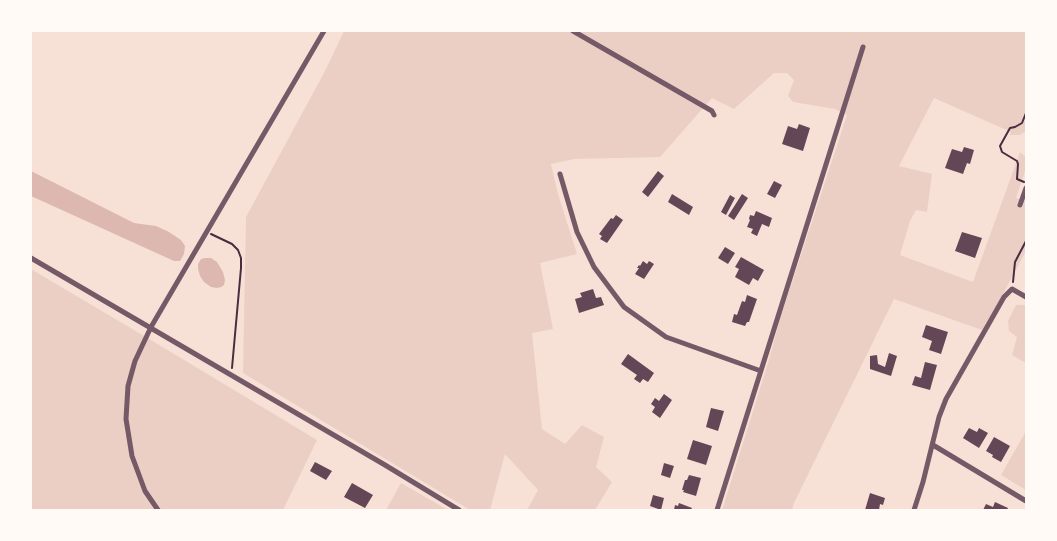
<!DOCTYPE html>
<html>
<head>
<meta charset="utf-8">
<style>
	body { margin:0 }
	#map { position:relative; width:1057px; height:541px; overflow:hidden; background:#f7e1d7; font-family:Roboto,sans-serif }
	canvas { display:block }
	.frame { position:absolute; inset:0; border:32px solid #fffaf5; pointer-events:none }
</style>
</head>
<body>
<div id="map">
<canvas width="1057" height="541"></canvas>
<div class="frame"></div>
</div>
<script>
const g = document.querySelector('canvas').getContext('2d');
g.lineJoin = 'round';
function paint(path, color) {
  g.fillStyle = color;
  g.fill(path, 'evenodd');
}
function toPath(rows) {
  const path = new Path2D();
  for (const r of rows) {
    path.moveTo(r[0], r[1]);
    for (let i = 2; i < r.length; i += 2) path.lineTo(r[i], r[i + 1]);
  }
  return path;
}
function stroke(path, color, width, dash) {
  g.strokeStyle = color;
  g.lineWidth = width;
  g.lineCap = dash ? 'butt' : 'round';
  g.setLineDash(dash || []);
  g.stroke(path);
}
paint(toPath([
	[344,31,1026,31,1026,131,1020,135,1010,135,1011,132,934,98,899,166,932,174,927,212,916,210,910,221,900,255,973,282,1020,152,1026,157,1026,168,1016,198,1026,201,1026,251,1003,294,982,330,894,299,794,503,792,510,722,510,768,363,780,319,847,115,835,109,793,102,788,96,794,80,787,73,774,73,734,109,712,98,660,157,574,159,551,164,558,194,577,254,540,263,553,329,532,333,542,429,565,444,582,425,604,437,596,467,612,482,595,510,527,510,538,490,505,454,490,510,470,510,243,373,246,217,325,71],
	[31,269,156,343,317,440,283,510,31,510],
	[1016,305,1026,305,1026,363,1012,355,1017,337,1009,331,1008,321],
	[1026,431,1026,490,1001,475],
	[401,483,448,510,386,510]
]), '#ebcfc5');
paint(toPath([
	[31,171,134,223,156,226,169,232,181,240,185,246,184,254,180,261,174,261,31,196],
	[205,258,211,258,217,262,223,272,225,280,224,285,221,287,217,288,211,287,204,282,200,276,198,269,198,264,201,259]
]), '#dcb8b0');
paint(toPath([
	[799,124,810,128,803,151,782,144,788,126,797,129],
	[964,147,974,150,970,164,967,163,963,174,945,168,952,149,962,152],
	[658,171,664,176,648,197,642,192],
	[774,181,782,185,775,198,767,194],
	[672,194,693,207,689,215,668,202],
	[742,194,748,198,734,220,728,216],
	[730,195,735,198,726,215,721,212],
	[756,211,772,218,769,227,762,224,757,236,751,233,753,229,747,227,750,220,749,219,750,215,754,216],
	[616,215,623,220,607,243,600,239,602,236,599,234,611,218,613,219],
	[962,232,982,238,975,258,955,251],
	[725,247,735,253,728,264,718,258],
	[741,257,764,270,758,281,753,278,749,285,735,277,739,269,735,267],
	[643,261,647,264,649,261,654,264,644,279,635,274,639,268,637,268,639,265,640,266],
	[593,289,596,298,601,297,604,305,579,313,575,299,582,297,580,293],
	[747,295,757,299,749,322,747,322,745,326,732,322,734,314,737,315,742,301,745,302],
	[926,325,948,332,941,354,929,350,932,341,922,337],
	[889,353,897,356,891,376,870,369,870,356,877,355,878,364,885,367],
	[628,354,654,373,648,382,643,379,640,383,634,379,637,375,621,364],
	[925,362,937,365,930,390,912,385,915,376,921,378],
	[664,394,672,400,660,418,652,412,655,407,651,404,655,398,659,401],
	[711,408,724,411,718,431,706,427],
	[969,428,977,432,979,428,988,433,979,448,963,438],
	[994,437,1010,446,1001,462,992,457,993,455,986,451],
	[693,440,712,446,706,465,687,459],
	[315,462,332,471,326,480,310,471],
	[664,463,674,466,670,478,661,475],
	[689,475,701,478,696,496,683,492,684,490,682,490,685,480,687,480],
	[352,483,373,495,365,508,344,497],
	[870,493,885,498,883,505,880,504,879,510,865,510],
	[653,495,664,498,661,510,650,506],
	[995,502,1008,508,1007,510,983,510,986,504,993,507],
	[679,503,692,508,691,510,674,510,675,505,678,506]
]), '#644757');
stroke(toPath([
	[1024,182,1017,179,1018,164,1017,161,1002,152,1000,146,1010,128,1015,127,1022,123,1026,113],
	[211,234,232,244,238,250,241,258,241,268,232,368],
	[1013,282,1015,262,1026,241]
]), '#4a2c40', 2);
stroke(toPath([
	[573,31,712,111,714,115],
	[560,174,577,232,594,267,624,307,666,337,761,371],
	[1020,205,1026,188],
	[31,258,385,465,459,510],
	[933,445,1026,501],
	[158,510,145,491,132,456,126,419,128,386,135,361,151,327,324,31],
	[717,510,863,47],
	[914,510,923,482,939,417,946,399,1004,297,1012,289,1026,297]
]), '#755966', 5);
</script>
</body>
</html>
